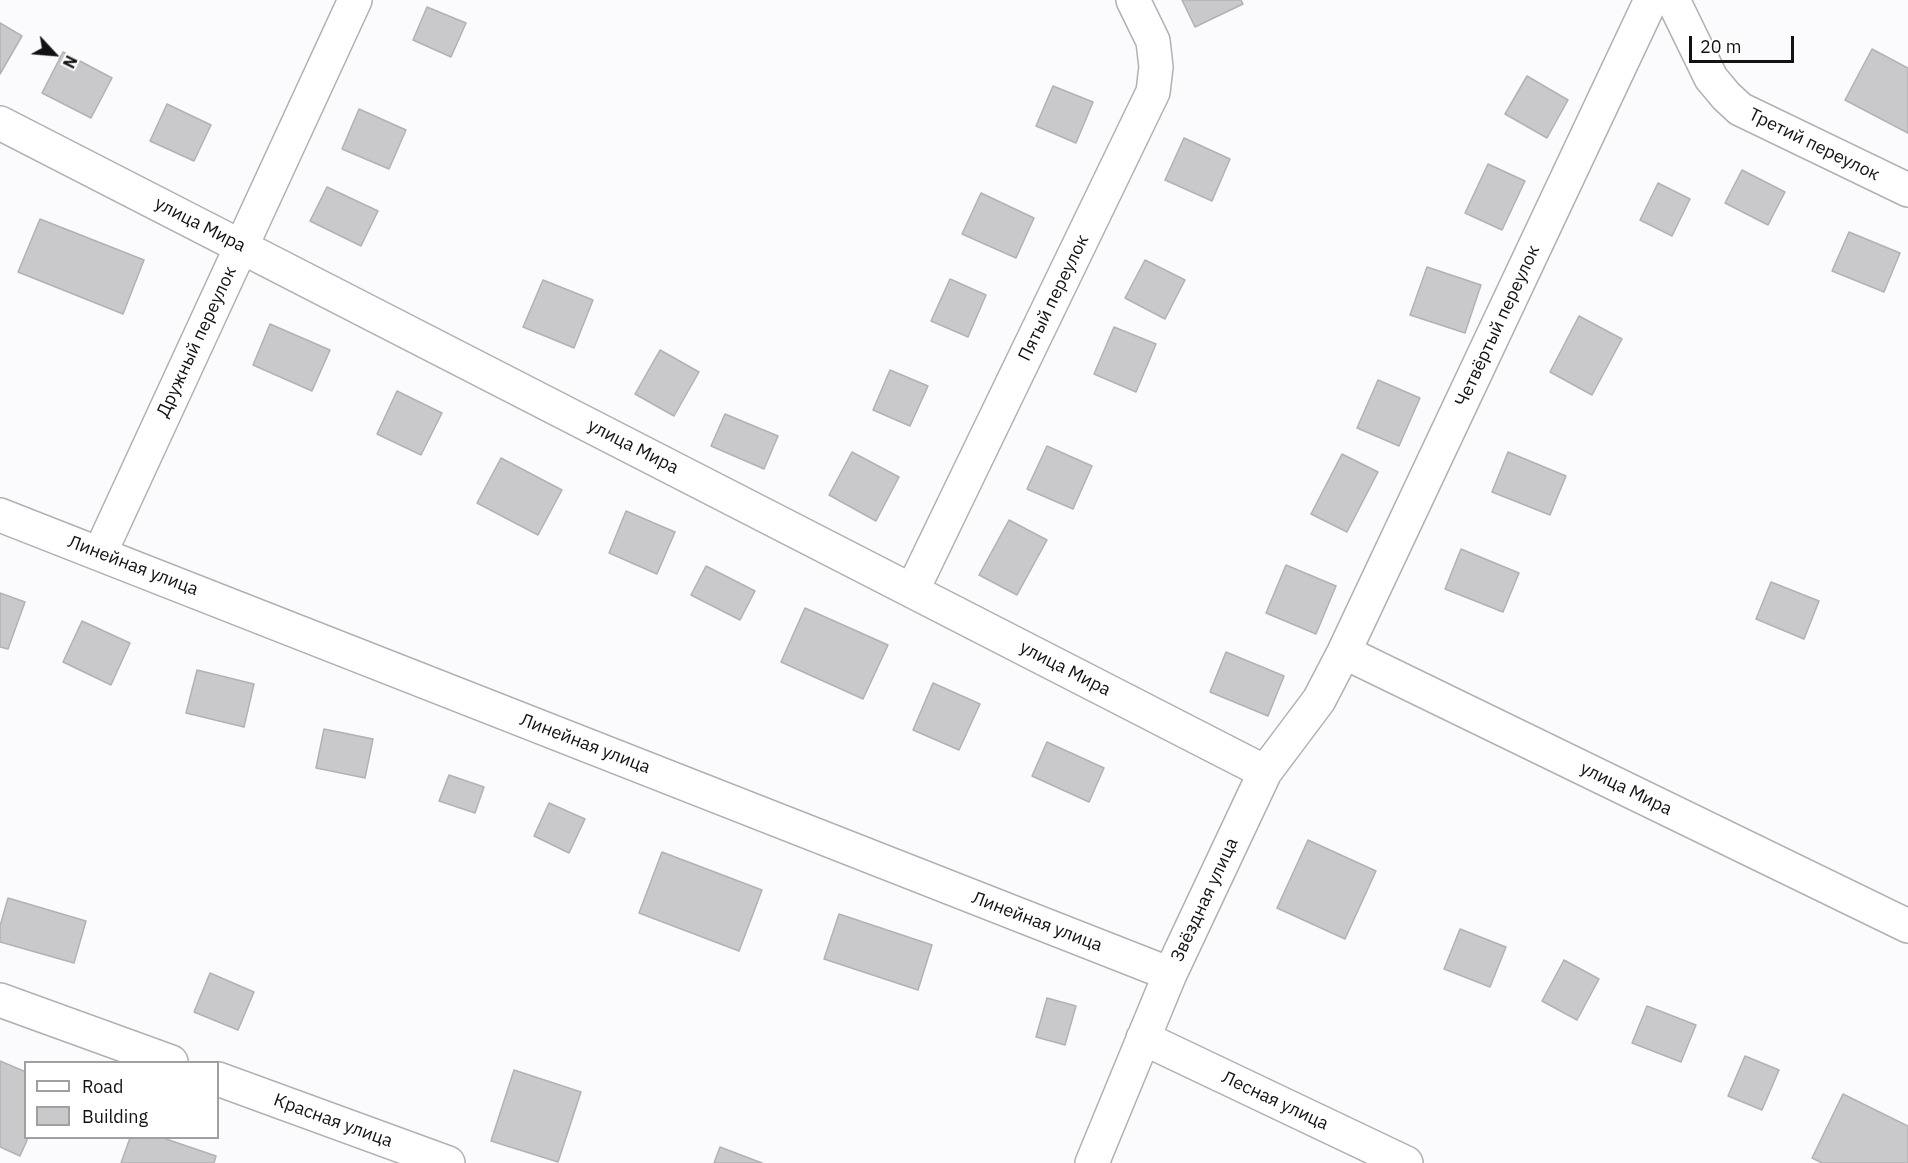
<!DOCTYPE html>
<html>
<head>
<meta charset="utf-8">
<style>
	body { margin:0 }
	#map { position:relative; width:1908px; height:1163px; overflow:hidden; background:#fbfafd; font-family:"IBM Plex Sans",sans-serif }
	canvas { display:block }
	.legend { position:absolute; left:24px; top:1061px; width:195px; height:78px; box-sizing:border-box; background:#fff; border:2px solid #a0a0a1; margin:0; padding:8px 10px; list-style:none; font-size:18px; color:#121113 }
	.legend li { display:flex; align-items:center; gap:12px; height:30px }
	.legend b { width:30px; border:2px solid #a0a0a1 }
	.north { position:absolute; left:24px; top:24px; width:60px; height:60px; -webkit-text-stroke:4px #fff; paint-order:stroke; rotate:116deg; font-size:16px; font-weight:700; line-height:24px; text-align:center; color:#121113 }
	.north::after { content:''; display:block; margin:auto; width:21px; height:27px; background:#121113; clip-path:polygon(50% 0,100% 100%,50% 72%,0 100%) }
	.scale { position:absolute; left:1689px; top:36px; width:105px; height:27px; box-sizing:border-box; border:3px solid #121113; border-top:0; padding-left:8px; font-size:18px; line-height:21px; white-space:nowrap; color:#121113; -webkit-text-stroke:4px #fff; paint-order:stroke }
</style>
</head>
<body>
<div id="map">
<canvas width="1908" height="1163"></canvas>
<ul class="legend">
<li><b style="height:8px;background:#fff"></b>Road</li>
<li><b style="height:16px;background:#c9c8cb"></b>Building</li>
</ul>
<div class="north">N</div>
<div class="scale">20 m</div>
</div>
<script>
const g = document.querySelector('canvas').getContext('2d');
g.lineJoin = 'round';
function paint(path, color) {
  g.fillStyle = color;
  g.fill(path, 'evenodd');
}
function toPath(rows) {
  const path = new Path2D();
  for (const r of rows) {
    path.moveTo(r[0], r[1]);
    for (let i = 2; i < r.length; i += 2) path.lineTo(r[i], r[i + 1]);
  }
  return path;
}
function stroke(path, color, width, dash) {
  g.strokeStyle = color;
  g.lineWidth = width;
  g.lineCap = dash ? 'butt' : 'round';
  g.setLineDash(dash || []);
  g.stroke(path);
}
function write(font, color, halo, rows, align = 'center') {
  g.font = font + ' "IBM Plex Sans",sans-serif';
  g.lineWidth = 6;
  g.setLineDash([]);
  g.textBaseline = 'middle';
  g.strokeStyle = halo;
  g.fillStyle = color;
  for (const [text, x, y, turn = 0] of rows) {
    g.save();
    g.translate(x, y);
    g.rotate((+turn || 0) * Math.PI / 180);
    g.textAlign = isNaN(turn) ? turn : align;
    if (halo) g.strokeText(text, 0, 0);
    g.fillText(text, 0, 0);
    g.restore();
  }
}
const building = toPath([
	[1182,0,1241,0,1243,4,1195,27,1182,0],
	[427,7,466,23,451,57,413,40,427,7],
	[0,23,22,36,0,74,0,23],
	[1872,49,1908,68,1908,133,1845,100,1872,49],
	[63,52,112,78,91,118,42,93,63,52],
	[1527,76,1568,100,1547,138,1505,114,1527,76],
	[1053,86,1093,102,1076,143,1036,126,1053,86],
	[167,104,211,125,194,161,150,141,167,104],
	[359,109,406,130,389,169,342,149,359,109],
	[1184,138,1230,159,1212,201,1165,180,1184,138],
	[1488,164,1525,181,1502,230,1465,213,1488,164],
	[1742,170,1785,192,1768,225,1725,203,1742,170],
	[1658,183,1690,199,1672,236,1640,220,1658,183],
	[327,187,378,211,361,246,310,221,327,187],
	[981,193,1034,218,1016,258,962,234,981,193],
	[40,219,144,260,123,314,18,272,40,219],
	[1849,232,1900,253,1884,292,1832,271,1849,232],
	[1145,260,1185,280,1165,319,1125,298,1145,260],
	[1427,267,1481,285,1465,333,1410,315,1427,267],
	[950,279,986,295,968,337,931,321,950,279],
	[543,280,593,300,574,348,523,327,543,280],
	[1579,316,1622,339,1592,395,1550,372,1579,316],
	[270,324,330,350,312,391,253,365,270,324],
	[1114,327,1156,344,1136,392,1094,374,1114,327],
	[660,350,699,372,674,416,635,394,660,350],
	[890,370,928,386,910,426,873,410,890,370],
	[1378,380,1420,398,1399,446,1357,428,1378,380],
	[397,391,442,413,421,455,377,434,397,391],
	[725,414,778,436,764,469,711,446,725,414],
	[1047,446,1092,466,1073,509,1027,489,1047,446],
	[852,452,899,477,876,521,829,495,852,452],
	[1508,452,1566,476,1550,515,1492,492,1508,452],
	[1342,454,1378,472,1347,532,1311,514,1342,454],
	[501,458,562,490,538,535,477,503,501,458],
	[626,511,675,532,657,574,609,553,626,511],
	[1009,520,1047,540,1017,595,979,575,1009,520],
	[1461,549,1519,573,1503,612,1445,589,1461,549],
	[1286,565,1336,586,1316,634,1266,613,1286,565],
	[706,566,755,591,740,620,691,595,706,566],
	[1771,582,1819,601,1804,639,1756,619,1771,582],
	[0,593,25,602,8,649,0,647,0,593],
	[805,608,888,645,863,699,781,662,805,608],
	[82,621,130,643,111,685,63,662,82,621],
	[1226,652,1284,676,1268,716,1210,692,1226,652],
	[197,670,254,684,244,727,186,713,197,670],
	[933,683,980,704,959,750,913,730,933,683],
	[324,729,373,739,365,778,316,768,324,729],
	[1047,742,1104,768,1089,802,1032,776,1047,742],
	[449,775,484,787,475,813,439,801,449,775],
	[549,803,585,819,569,853,534,836,549,803],
	[1308,840,1376,871,1345,939,1277,908,1308,840],
	[662,852,762,890,739,951,639,913,662,852],
	[8,898,86,921,74,963,0,942,0,926,8,898],
	[839,914,932,945,918,990,824,959,839,914],
	[1460,929,1506,947,1490,987,1444,969,1460,929],
	[1564,960,1599,979,1577,1020,1542,1001,1564,960],
	[210,973,254,992,238,1030,194,1012,210,973],
	[1047,998,1076,1006,1065,1045,1036,1037,1047,998],
	[1647,1006,1696,1025,1681,1062,1632,1043,1647,1006],
	[1745,1056,1779,1070,1762,1110,1728,1096,1745,1056],
	[0,1061,26,1072,26,1138,28,1138,20,1156,0,1147,0,1061],
	[514,1070,581,1092,558,1162,491,1141,514,1070],
	[1843,1094,1908,1126,1908,1163,1822,1163,1812,1158,1843,1094],
	[130,1138,163,1138,216,1156,214,1163,121,1163,130,1138],
	[720,1147,762,1163,714,1163,720,1147]
]);
paint(building, '#c9c8cb');
stroke(building, '#b2b1b5', 1.5);
const minor = toPath([
	[1673,0,1711,78,1726,96,1740,109,1908,190],
	[0,123,1265,772],
	[0,515,1170,974],
	[100,553,355,0],
	[912,591,1153,92,1156,67,1153,41,1133,0],
	[1344,652,1908,926],
	[0,1000,171,1062],
	[1143,1038,1406,1163],
	[218,1079,448,1163],
	[1092,1163,1170,974,1265,772,1319,700,1344,652,1651,0]
]);
stroke(minor, '#b1b1b4', 36);
stroke(minor, '#fff', 33);
write('18px', '#121113', '#fff', [
	["Третий переулок",1814,145,26],
	["улица Мира",200,225,27],
	["Пятый переулок",1054,298,-64],
	["Четвёртый переулок",1498,326,-65],
	["Дружный переулок",197,342,-65],
	["улица Мира",633,447,27],
	["Линейная улица",133,566,21],
	["улица Мира",1065,669,27],
	["Линейная улица",585,744,21],
	["улица Мира",1626,789,26],
	["Звёздная улица",1205,900,-65],
	["Линейная улица",1037,922,21],
	["Лесная улица",1275,1101,25],
	["Красная улица",333,1121,20]
]);
</script>
</body>
</html>
